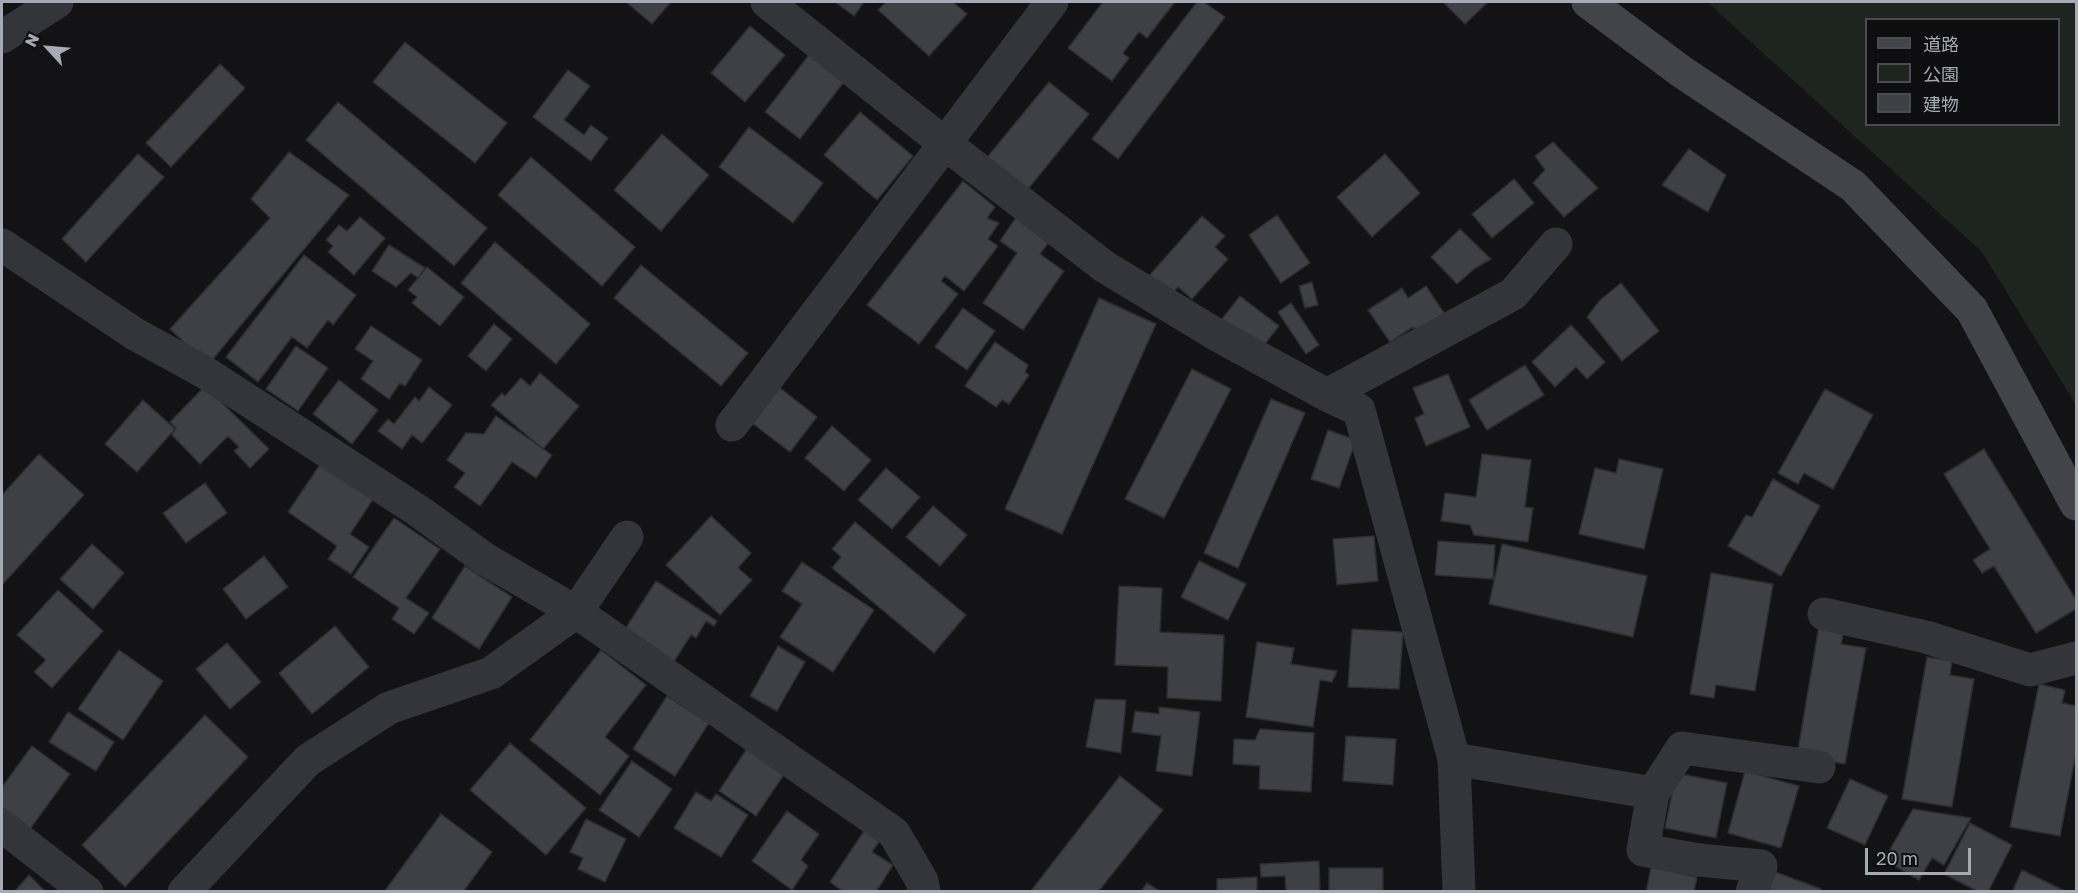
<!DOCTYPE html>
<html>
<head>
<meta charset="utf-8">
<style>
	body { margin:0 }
	#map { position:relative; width:2078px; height:893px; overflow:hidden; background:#131315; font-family:"Golos Text","Noto Sans JP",sans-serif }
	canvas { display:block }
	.frame { position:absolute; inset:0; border:3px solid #a5aab5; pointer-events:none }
	.legend { position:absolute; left:1865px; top:18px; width:195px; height:108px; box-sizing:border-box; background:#0e0e10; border:2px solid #4a4c52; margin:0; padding:8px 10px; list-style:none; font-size:18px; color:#a5aab5 }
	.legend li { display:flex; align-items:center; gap:12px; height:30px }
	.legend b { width:30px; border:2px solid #4a4c52 }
	.north { position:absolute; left:18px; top:18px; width:60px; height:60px; -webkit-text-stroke:4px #0e0e10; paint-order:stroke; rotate:296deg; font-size:16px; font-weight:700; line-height:24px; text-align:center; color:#a5aab5 }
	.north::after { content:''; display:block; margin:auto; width:21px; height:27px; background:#a5aab5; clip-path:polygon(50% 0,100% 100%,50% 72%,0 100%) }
	.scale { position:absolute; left:1865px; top:848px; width:106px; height:27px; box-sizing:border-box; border:3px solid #a5aab5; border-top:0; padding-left:8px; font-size:18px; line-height:21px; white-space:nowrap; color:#a5aab5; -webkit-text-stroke:4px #0e0e10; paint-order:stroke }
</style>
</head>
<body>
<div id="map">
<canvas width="2078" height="893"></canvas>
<div class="frame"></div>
<ul class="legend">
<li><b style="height:8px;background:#42444a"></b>道路</li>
<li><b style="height:16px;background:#1e251f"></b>公園</li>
<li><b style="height:16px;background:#3f4045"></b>建物</li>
</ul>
<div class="north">N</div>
<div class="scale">20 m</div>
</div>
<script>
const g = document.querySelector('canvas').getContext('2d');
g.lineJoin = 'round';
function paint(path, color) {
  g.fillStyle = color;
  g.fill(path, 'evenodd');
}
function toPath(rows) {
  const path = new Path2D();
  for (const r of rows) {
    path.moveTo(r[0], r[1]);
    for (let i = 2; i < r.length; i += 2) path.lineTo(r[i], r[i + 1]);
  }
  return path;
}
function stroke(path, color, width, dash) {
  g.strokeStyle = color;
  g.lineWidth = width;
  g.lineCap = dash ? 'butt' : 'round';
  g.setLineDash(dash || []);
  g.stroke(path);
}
paint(toPath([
	[1707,2,2076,2,2076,405,1982,252],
	[1866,20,2058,20,2058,124,1866,124]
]), '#1e251f');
const building = toPath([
	[626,2,671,2,652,24,626,2],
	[835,2,864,2,854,16,835,2],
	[886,2,953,2,967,14,929,56,878,10,886,2],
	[1103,2,1175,2,1147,38,1139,32,1123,53,1129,58,1112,81,1068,48,1103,2],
	[1197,2,1204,2,1225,17,1118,159,1092,139,1197,2],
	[1443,2,1488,2,1465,24,1443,2],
	[750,26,785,55,745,102,711,73,750,26],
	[405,42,507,123,475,163,373,82,405,42],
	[812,51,847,78,800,139,765,112,812,51],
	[220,64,245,88,171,167,146,143,220,64],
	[568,70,590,86,564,120,584,135,591,125,608,138,591,161,533,117,568,70],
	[1049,82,1089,114,1024,194,984,161,1049,82],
	[338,102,487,228,454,266,306,140,338,102],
	[860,112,913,156,877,200,824,155,860,112],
	[749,127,823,183,793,223,719,167,749,127],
	[662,134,709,175,661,231,614,190,662,134],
	[1553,142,1598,188,1564,217,1533,183,1545,170,1535,156,1553,142],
	[1689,149,1726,175,1708,212,1662,185,1689,149],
	[289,152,349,195,208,365,170,329,270,218,251,199,289,152],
	[138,154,164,177,86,262,62,239,138,154],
	[1385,154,1420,193,1372,237,1337,197,1385,154],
	[531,157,635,247,602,286,498,195,531,157],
	[1514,179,1534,203,1492,238,1472,214,1514,179],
	[963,181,995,207,987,218,999,223,988,239,998,246,964,291,945,276,941,281,958,294,919,344,867,305,963,181],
	[1277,215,1310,263,1281,283,1249,235,1277,215],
	[1017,216,1051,239,1040,254,1064,271,1023,330,983,303,1017,253,1000,241,1017,216],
	[1202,216,1225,236,1215,247,1228,259,1192,299,1178,287,1169,297,1147,278,1202,216],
	[360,217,385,238,354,275,328,252,333,246,326,240,339,225,347,231,360,217],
	[1460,229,1491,259,1474,269,1457,284,1431,257,1460,229],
	[495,242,590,324,556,364,461,283,495,242],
	[389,245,425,268,418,278,411,273,396,287,372,271,389,245],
	[304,255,356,295,333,325,328,320,307,348,292,337,258,382,226,357,304,255],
	[641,265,748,353,721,386,614,298,641,265],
	[427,267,464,297,440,326,412,303,417,297,408,290,427,267],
	[1312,282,1318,305,1305,308,1299,286,1312,282],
	[1621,283,1659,331,1622,361,1587,317,1600,300,1621,283],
	[1426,286,1448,319,1419,337,1413,327,1390,342,1368,310,1402,288,1408,298,1426,286],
	[1240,296,1279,326,1261,349,1222,319,1240,296],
	[1099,298,1156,324,1062,534,1005,509,1099,298],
	[1291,303,1319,345,1306,354,1278,312,1291,303],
	[963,308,995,331,967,370,935,347,963,308],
	[494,324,512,339,486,371,468,356,494,324],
	[1571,325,1605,362,1587,379,1576,367,1555,387,1532,362,1571,325],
	[371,326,422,360,405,386,400,383,389,399,361,379,373,361,355,349,371,326],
	[995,342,1028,365,1025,372,1029,375,1009,404,1002,400,996,407,965,386,995,342],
	[296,346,328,368,298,411,266,389,296,346],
	[1525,365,1544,395,1487,430,1469,400,1525,365],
	[1192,369,1231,389,1164,518,1125,499,1192,369],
	[540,373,579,406,543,449,491,405,502,393,505,396,521,378,530,386,540,373],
	[1448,374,1470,427,1426,446,1415,418,1424,414,1413,388,1448,374],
	[339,380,378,410,352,444,313,414,339,380],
	[205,386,269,449,250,468,234,451,239,447,228,436,200,464,172,435,176,428,170,422,205,386],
	[429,387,452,405,422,443,412,435,402,449,378,431,388,419,394,424,415,397,419,401,429,387],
	[779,387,817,417,790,452,752,423,779,387],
	[1825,389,1873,415,1833,489,1804,473,1798,484,1778,473,1825,389],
	[1271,399,1305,413,1238,568,1204,553,1271,399],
	[143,400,175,429,137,472,105,444,143,400],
	[496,416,552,455,536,478,512,462,480,506,454,487,465,473,447,460,466,433,484,434,496,416],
	[832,426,871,460,844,491,805,458,832,426],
	[1328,430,1356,440,1339,488,1311,479,1328,430],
	[1984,449,2076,600,2076,609,2036,633,1994,566,1982,573,1973,560,1990,549,1944,474,1984,449],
	[39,454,84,495,2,585,2,495,39,454],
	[1482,454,1531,460,1525,507,1533,508,1528,542,1474,535,1470,525,1441,521,1445,493,1476,497,1482,454],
	[1619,459,1663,469,1644,549,1579,534,1595,468,1616,473,1619,459],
	[321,463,374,498,350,534,369,547,351,574,328,559,337,546,288,512,321,463],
	[886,468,920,497,892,529,858,500,886,468],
	[1773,479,1820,506,1781,576,1728,546,1746,515,1752,517,1773,479],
	[205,483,227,513,186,543,163,513,205,483],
	[933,506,967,535,940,566,906,537,933,506],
	[711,516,751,553,738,568,752,580,720,615,666,565,711,516],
	[394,518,440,549,406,598,429,613,414,634,392,619,399,608,353,577,394,518],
	[855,522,966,615,934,653,832,568,841,557,832,549,855,522],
	[1374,536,1378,581,1337,585,1333,539,1374,536],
	[1438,541,1495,545,1493,579,1435,575,1438,541],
	[92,544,124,573,93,609,60,579,92,544],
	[1502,544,1647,576,1633,637,1489,604,1502,544],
	[264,556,288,587,246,619,223,589,264,556],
	[1199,561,1246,584,1228,620,1181,597,1199,561],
	[802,562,874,610,833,672,780,637,802,604,782,591,802,562],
	[465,566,512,597,479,649,432,618,465,566],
	[1711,573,1773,584,1755,691,1716,685,1714,698,1690,694,1711,573],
	[656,581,717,621,714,626,706,621,696,638,691,635,671,666,622,634,656,581],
	[1119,586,1162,588,1160,632,1224,635,1221,701,1167,698,1168,667,1115,665,1119,586],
	[58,590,103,631,52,688,34,672,46,660,17,635,58,590],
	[335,626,369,667,312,714,279,673,335,626],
	[1819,626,1844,631,1841,644,1866,648,1845,764,1797,756,1819,626],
	[1352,629,1403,632,1399,689,1348,687,1352,629],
	[1257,642,1294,648,1291,664,1337,671,1332,682,1320,680,1313,727,1246,717,1257,642],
	[227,643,261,682,230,709,196,669,227,643],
	[778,646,805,662,777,711,750,696,778,646],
	[119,650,163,681,123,740,78,709,119,650],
	[601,650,646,685,605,737,629,756,600,795,530,740,601,650],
	[1927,657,1952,661,1950,675,1974,679,1952,807,1902,799,1927,657],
	[2039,684,2065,690,2062,703,2076,706,2076,753,2060,836,2010,827,2039,684],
	[667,696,709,723,675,776,633,749,667,696],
	[1095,699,1126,700,1121,753,1086,747,1095,699],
	[1159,707,1200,712,1192,776,1156,771,1161,736,1132,732,1135,711,1159,714,1159,707],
	[68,712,114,742,96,771,49,742,68,712],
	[205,715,248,757,125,887,82,845,205,715],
	[1260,729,1314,733,1311,792,1259,789,1260,766,1233,764,1234,739,1255,740,1260,729],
	[1346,736,1396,739,1393,785,1343,781,1346,736],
	[510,743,586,808,546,855,470,790,510,743],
	[32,746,70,774,30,829,2,808,2,787,32,746],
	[748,747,787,770,756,816,719,791,748,747],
	[632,761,672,789,639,837,599,810,632,761],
	[1745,771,1799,786,1781,848,1728,833,1745,771],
	[1676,773,1727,783,1716,838,1665,828,1676,773],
	[1120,776,1163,810,1098,892,1030,892,1120,776],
	[1850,779,1888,796,1865,845,1827,828,1850,779],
	[696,792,711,801,716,794,748,815,721,857,674,828,696,792],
	[1913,809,1971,818,1944,865,1932,858,1919,880,1884,860,1913,809],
	[787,811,819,834,801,860,808,866,792,890,752,861,787,811],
	[441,814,492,852,463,892,384,892,441,814],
	[586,819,626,839,605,882,578,869,583,858,570,852,586,819],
	[1970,823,2012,845,1988,892,1979,892,1944,874,1970,823],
	[868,825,883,836,872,852,893,865,876,892,844,892,830,882,868,825],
	[1319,861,1320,892,1286,892,1285,876,1261,877,1260,864,1319,861],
	[1651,867,1697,877,1694,892,1646,892,1651,867],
	[1329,868,1383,868,1383,892,1329,892,1329,868],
	[1770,870,1821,889,1820,892,1761,892,1770,870],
	[2022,870,2065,891,2065,892,2012,892,2022,870],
	[29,875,46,892,14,892,29,875],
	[1257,877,1257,892,1217,892,1217,879,1257,877],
	[1147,883,1161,892,1141,892,1147,883]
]);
paint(building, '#3f4045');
stroke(building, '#2d2d31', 1.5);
stroke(toPath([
	[767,2,944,143,1105,267,1217,335,1327,395,1359,410,1454,759,1459,892],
	[2,37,57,2],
	[2,245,135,334,206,373,280,421,417,510,485,559,576,612,894,833,922,881,924,892],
	[1327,395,1513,294,1556,244],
	[732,425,1052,2],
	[1824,614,1926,637,2030,670,2076,658],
	[1454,759,1653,793,1643,850,1699,860,1761,866,1752,892],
	[1653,793,1682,748,1819,767],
	[2,826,87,892],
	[184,892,308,760,389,708,491,673,576,612,627,537]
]), '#34353a', 33);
stroke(toPath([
	[1588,2,1682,72,1853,186,1972,310,2076,504]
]), '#42444a', 33);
</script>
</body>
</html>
